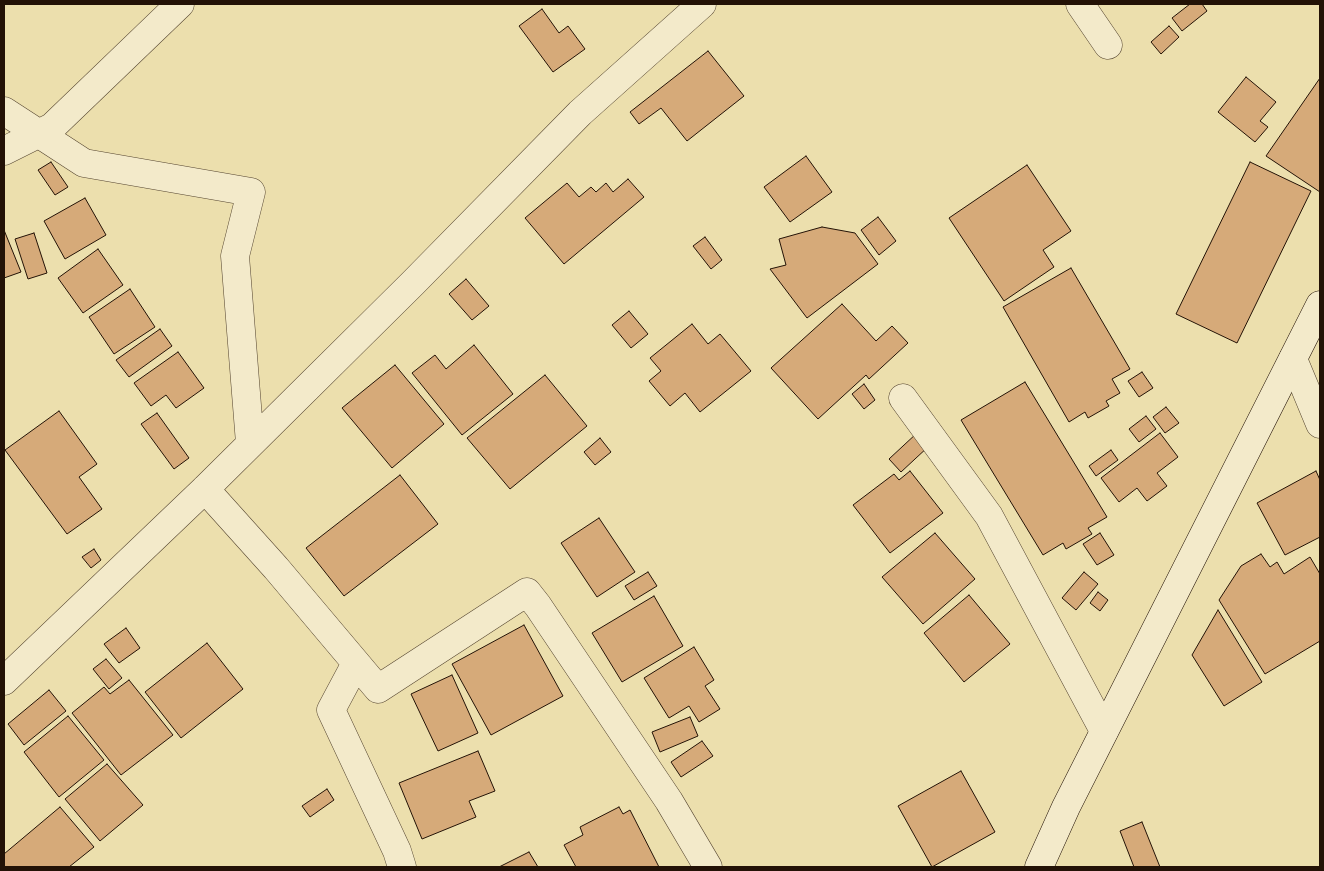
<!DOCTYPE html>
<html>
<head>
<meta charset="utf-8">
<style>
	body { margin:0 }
	#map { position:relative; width:1324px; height:871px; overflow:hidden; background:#ecdfad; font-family:"EB Garamond",serif }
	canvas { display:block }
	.frame { position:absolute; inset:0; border:5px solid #231206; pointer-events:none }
</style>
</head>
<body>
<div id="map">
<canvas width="1324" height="871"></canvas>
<div class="frame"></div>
</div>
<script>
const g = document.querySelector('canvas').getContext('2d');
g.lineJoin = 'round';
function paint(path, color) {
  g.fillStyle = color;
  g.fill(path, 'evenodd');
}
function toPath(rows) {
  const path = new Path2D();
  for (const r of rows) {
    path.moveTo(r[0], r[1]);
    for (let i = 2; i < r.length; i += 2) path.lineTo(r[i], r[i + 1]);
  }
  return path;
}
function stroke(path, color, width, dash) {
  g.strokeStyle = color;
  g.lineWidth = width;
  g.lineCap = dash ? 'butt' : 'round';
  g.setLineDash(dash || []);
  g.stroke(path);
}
const building = toPath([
	[1190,4,1202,4,1207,11,1182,31,1172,18,1190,4],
	[542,9,559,33,568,26,585,49,553,72,519,26,542,9],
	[1169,26,1179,37,1161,54,1151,42,1169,26],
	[708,51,744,96,687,141,661,108,639,124,630,112,708,51],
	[1246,77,1276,102,1260,121,1268,127,1255,142,1218,112,1246,77],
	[1320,78,1320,192,1266,156,1320,78],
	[806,156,832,192,790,222,764,187,806,156],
	[51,162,68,187,55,195,38,170,51,162],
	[1250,162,1311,191,1237,343,1176,314,1250,162],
	[1027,165,1071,231,1043,250,1054,267,1004,301,949,218,1027,165],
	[628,179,644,197,564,264,525,218,567,183,579,197,591,187,596,192,606,183,613,192,628,179],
	[85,198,106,235,65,259,44,221,85,198],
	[878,217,896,241,879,255,861,230,878,217],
	[822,227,855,233,878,264,807,318,770,269,786,265,779,239,822,227],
	[4,230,21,272,4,278,4,230],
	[34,233,47,273,28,279,15,239,34,233],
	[705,237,722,260,711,269,693,246,705,237],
	[98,249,123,285,83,313,58,278,98,249],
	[1071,268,1130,369,1112,379,1120,393,1106,401,1109,406,1088,418,1085,412,1069,422,1003,307,1071,268],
	[466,279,489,306,472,320,449,294,466,279],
	[130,289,155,327,114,354,89,317,130,289],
	[842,304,876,341,892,326,908,343,869,379,866,375,818,419,771,368,842,304],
	[629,311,648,334,631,348,612,325,629,311],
	[692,324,708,344,720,334,751,371,700,412,685,393,670,406,649,381,661,371,650,358,692,324],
	[160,329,172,346,129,377,116,360,160,329],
	[474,345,513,394,462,435,412,373,435,355,446,369,474,345],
	[178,352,204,388,176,408,166,395,151,406,134,383,178,352],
	[395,365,444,424,392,468,342,408,395,365],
	[1142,372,1153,388,1139,397,1128,381,1142,372],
	[545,375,587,426,510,489,467,438,545,375],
	[1025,382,1107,517,1088,528,1092,534,1066,549,1063,543,1043,555,961,420,1025,382],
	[864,384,875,400,864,409,852,394,864,384],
	[1166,407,1179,423,1165,433,1153,417,1166,407],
	[59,411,97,464,79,477,102,509,67,534,5,450,59,411],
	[157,413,189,458,174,469,141,424,157,413],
	[1146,416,1156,429,1139,442,1129,429,1146,416],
	[917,433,929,446,901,472,889,459,917,433],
	[1160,433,1178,457,1157,473,1167,486,1147,501,1137,488,1119,502,1101,478,1160,433],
	[600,438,611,452,595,465,584,452,600,438],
	[1111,450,1118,460,1096,476,1089,466,1111,450],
	[910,471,943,513,890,553,853,505,894,474,899,480,910,471],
	[1316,471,1320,480,1320,537,1285,555,1257,503,1316,471],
	[400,475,438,524,344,596,306,548,400,475],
	[599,518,635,572,597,597,561,543,599,518],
	[935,533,975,579,923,624,882,577,935,533],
	[1100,533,1114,555,1097,565,1083,544,1100,533],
	[94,549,101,560,91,568,82,557,94,549],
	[1261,554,1270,567,1277,562,1284,574,1310,557,1320,574,1320,641,1265,674,1219,600,1241,566,1261,554],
	[648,572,657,586,634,600,625,586,648,572],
	[1084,572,1098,584,1076,610,1062,598,1084,572],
	[1098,592,1108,600,1100,611,1090,603,1098,592],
	[969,595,1010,644,964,682,924,633,969,595],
	[654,596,683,646,622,682,592,633,654,596],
	[1218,610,1262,682,1224,706,1192,655,1218,610],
	[524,625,563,696,491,735,452,664,524,625],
	[126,628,140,648,119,663,104,644,126,628],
	[207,643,243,689,181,738,145,692,207,643],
	[694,647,714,680,705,686,720,709,699,722,689,706,669,718,644,678,694,647],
	[106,659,122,678,109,689,93,669,106,659],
	[452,675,478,733,438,751,411,694,452,675],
	[129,680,173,735,121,775,72,713,104,687,110,694,129,680],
	[49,690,66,711,24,745,8,724,49,690],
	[68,716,104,760,59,797,24,752,68,716],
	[690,717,698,736,660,752,652,732,690,717],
	[702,741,713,756,681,777,671,762,702,741],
	[478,751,495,791,469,801,476,817,422,839,399,783,478,751],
	[107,764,143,805,100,841,65,799,107,764],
	[961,771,995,832,932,867,898,806,961,771],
	[327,789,334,800,310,817,302,806,327,789],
	[60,807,94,847,69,867,4,867,4,854,60,807],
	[619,807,623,814,630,810,659,867,576,867,564,845,583,835,580,827,619,807],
	[1142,822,1160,867,1134,867,1120,831,1142,822],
	[529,852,538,867,499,867,529,852]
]);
paint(building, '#d6aa79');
stroke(building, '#231206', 1);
const street = toPath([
	[1080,4,1108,45],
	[4,111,84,163,251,192,235,256,250,443],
	[4,151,52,127,180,4],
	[1293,359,1320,424],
	[903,398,989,516,1104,731],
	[205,489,276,568,378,689,527,592,538,606,669,801,708,867],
	[355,665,331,710,397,851,402,867],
	[4,681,205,489,413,283,580,113,702,4]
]);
const secondary = toPath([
	[1039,867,1066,807,1320,305]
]);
stroke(street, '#554530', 29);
stroke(secondary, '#231206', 29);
stroke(street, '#f3eaca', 28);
stroke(secondary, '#f3eaca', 28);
</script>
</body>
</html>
